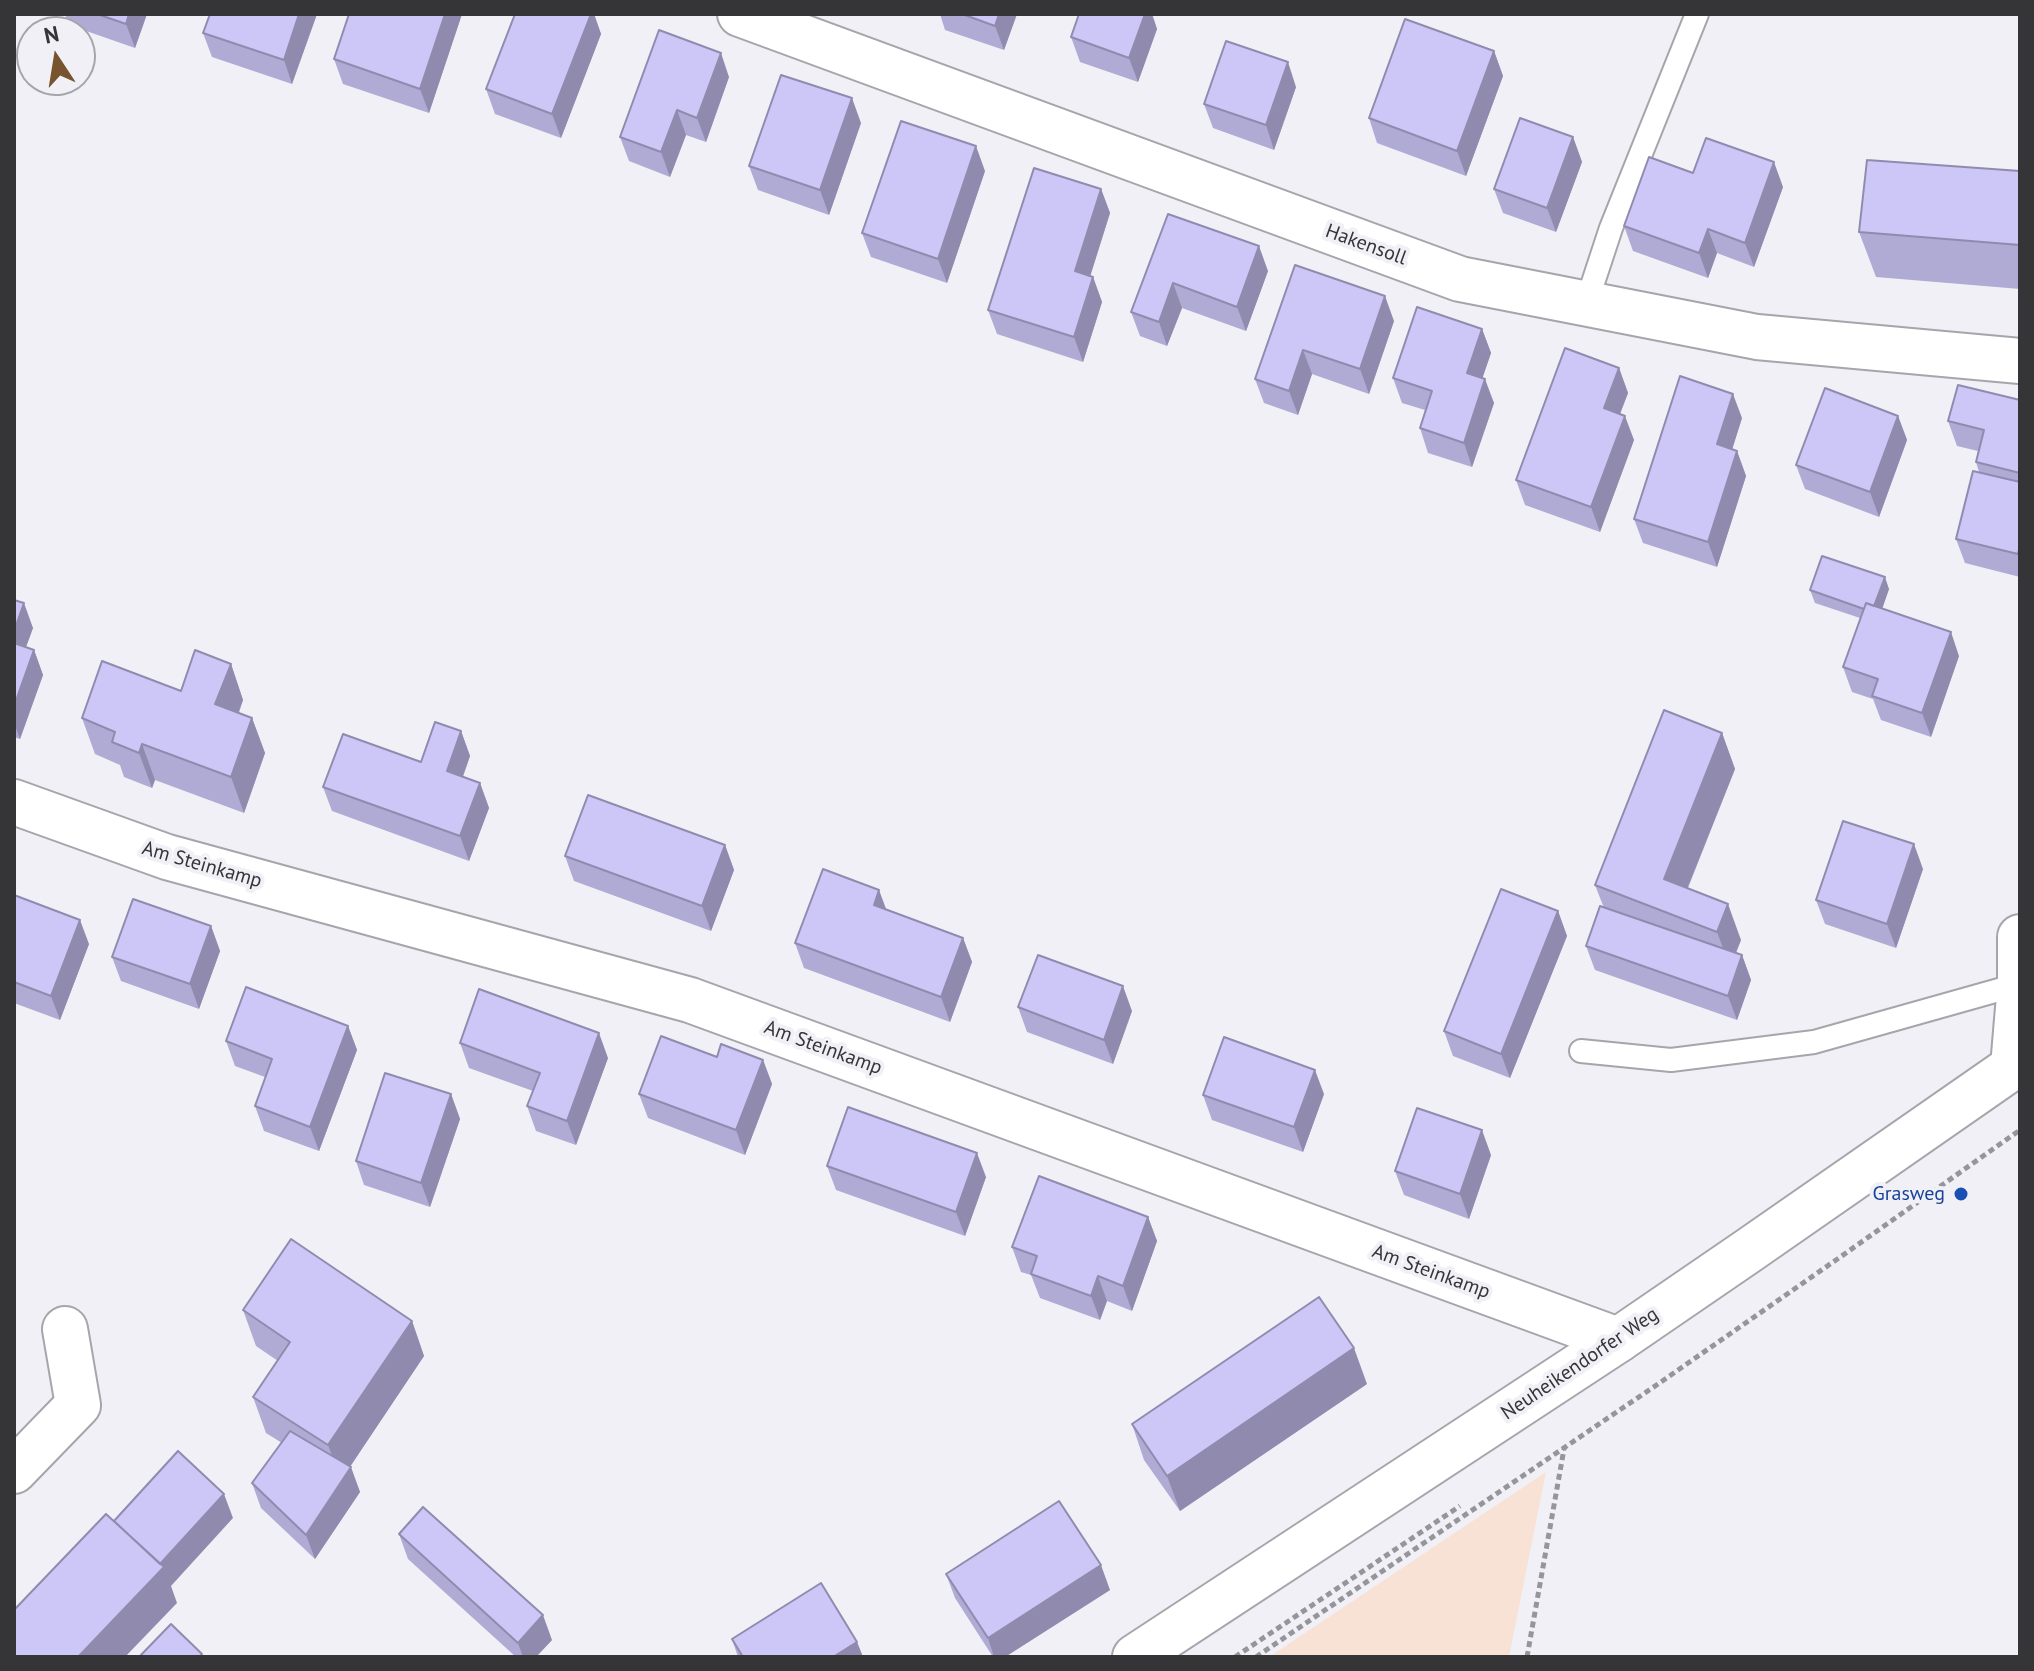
<!DOCTYPE html>
<html>
<head>
<meta charset="utf-8">
<style>
	body { margin:0 }
	#map { position:relative; width:2034px; height:1671px; overflow:hidden; background:#f0f0f6; font-family:"PT Sans",sans-serif }
	canvas { display:block }
	.frame { position:absolute; inset:0; border:16px solid #353538; pointer-events:none }
	.north { position:absolute; left:16px; top:16px; width:80px; height:80px; box-sizing:border-box; background:#f0f0f6; border:2px solid #a5a5aa; border-radius:50%; rotate:348deg; font-size:22px; font-weight:700; line-height:32px; text-align:center; color:#353538 }
	.north::after { content:''; display:block; margin:auto; width:28px; height:36px; background:#77542d; clip-path:polygon(50% 0,100% 100%,50% 72%,0 100%) }
</style>
</head>
<body>
<div id="map">
<canvas width="2034" height="1671"></canvas>
<div class="frame"></div>
<div class="north">N</div>
</div>
<script>
const g = document.querySelector('canvas').getContext('2d');
g.lineJoin = 'round';
function paint(path, color) {
  g.fillStyle = color;
  g.fill(path, 'evenodd');
}
function toPath(rows) {
  const path = new Path2D();
  for (const r of rows) {
    path.moveTo(r[0], r[1]);
    for (let i = 2; i < r.length; i += 2) path.lineTo(r[i], r[i + 1]);
  }
  return path;
}
function stroke(path, color, width, dash) {
  g.strokeStyle = color;
  g.lineWidth = width;
  g.lineCap = dash ? 'butt' : 'round';
  g.setLineDash(dash || []);
  g.stroke(path);
}
function write(font, color, halo, rows, align = 'center') {
  g.font = font + ' "PT Sans",sans-serif';
  g.lineWidth = 8;
  g.setLineDash([]);
  g.textBaseline = 'middle';
  g.strokeStyle = halo;
  g.fillStyle = color;
  for (const [text, x, y, turn = 0] of rows) {
    g.save();
    g.translate(x, y);
    g.rotate((+turn || 0) * Math.PI / 180);
    g.textAlign = isNaN(turn) ? turn : align;
    if (halo) g.strokeText(text, 0, 0);
    g.fillText(text, 0, 0);
    g.restore();
  }
}
paint(toPath([
	[1546,1472,1509,1657,1269,1657]
]), '#f8e2d5');
const service = toPath([
	[1586,304,1611,228,1697,14],
	[1581,1051,1671,1060,1814,1042,2020,984]
]);
const minor = toPath([
	[740,14,1460,279,1757,337,2020,361],
	[14,802,167,857,690,1000,1618,1340],
	[2013,1067,2020,984,2020,937],
	[14,1471,78,1405,65,1329]
]);
const tertiary = toPath([
	[1135,1657,1618,1340,1748,1251,2020,1062]
]);
stroke(service, '#a5a5ab', 26);
stroke(minor, '#a5a5ab', 48);
stroke(tertiary, '#a5a5ab', 48);
stroke(toPath([
	[1235,1657,1460,1506],
	[1256,1657,1658,1384,1836,1260,2020,1130],
	[1527,1657,1564,1449]
]), '#96969a', 5, [6, 4]);
stroke(service, '#fff', 22);
stroke(minor, '#fff', 44);
stroke(tertiary, '#fff', 44);
paint(toPath([
	[65,14,147,14,135,48,69,25],
	[210,14,317,14,292,84,212,57,203,33],
	[462,14,429,113,343,84,334,59],
	[515,14,594,14,601,34,561,138,495,114,486,89],
	[940,14,1017,14,1004,50,945,30],
	[1079,14,1152,14,1157,29,1138,82,1080,62,1071,37],
	[1494,51,1503,76,1466,176,1377,143,1369,118],
	[729,77,706,142,686,135,670,177,629,161,620,137],
	[1296,87,1274,150,1213,128,1204,104],
	[861,123,829,215,758,190,749,166],
	[1573,137,1582,162,1556,232,1503,213,1494,189],
	[985,171,947,283,871,257,862,233],
	[2020,171,2020,289,1876,277,1859,232],
	[1693,173,1783,187,1754,267,1717,253,1708,278,1633,251,1624,226],
	[1101,189,1110,213,1090,276,1093,277,1102,302,1083,362,997,334,988,310],
	[1168,214,1268,271,1246,331,1182,308,1167,346,1140,336,1131,312],
	[1295,265,1394,321,1369,394,1312,374,1298,415,1264,403,1255,379],
	[1482,329,1491,353,1482,378,1494,403,1472,467,1428,453,1420,428,1425,410,1402,403,1393,378],
	[1619,368,1628,393,1620,414,1634,440,1600,532,1525,505,1516,480],
	[2020,400,2020,577,1965,563,1956,539,1979,472,1976,462,1978,451,1957,446,1948,421],
	[1898,416,1907,440,1879,517,1805,489,1796,465],
	[1742,418,1732,449,1737,451,1746,476,1717,567,1643,543,1634,519],
	[1889,589,1882,608,1959,656,1931,737,1881,720,1873,699,1852,692,1843,667,1860,618,1815,603,1810,590],
	[14,600,33,628,26,647,34,650,43,675,20,739,14,737],
	[231,664,243,700,239,713,252,718,265,753,244,813,155,780,152,788,124,777,120,765,95,754,82,718,181,691],
	[461,731,470,756,463,777,480,783,489,808,469,861,332,811,323,787,421,762],
	[1722,733,1735,769,1688,888,1741,940,1736,953,1742,955,1751,980,1737,1020,1595,970,1586,946,1604,908,1595,885],
	[725,845,734,870,711,931,574,881,565,856],
	[1923,869,1896,948,1825,924,1816,900],
	[14,895,89,944,60,1020,14,1003],
	[1558,911,1567,936,1510,1078,1453,1056,1444,1031],
	[211,926,220,951,199,1009,121,981,112,957],
	[963,938,972,962,950,1022,804,968,795,943],
	[1018,1007,1132,1011,1113,1064,1027,1032],
	[348,1026,357,1050,319,1151,264,1131,255,1106,265,1077,235,1066,226,1041],
	[460,1043,608,1058,576,1145,536,1131,527,1106,533,1091,469,1068],
	[717,1057,763,1060,772,1084,745,1155,648,1118,639,1094],
	[451,1094,460,1119,430,1207,364,1185,356,1161],
	[1324,1094,1303,1152,1212,1120,1203,1095],
	[1491,1155,1469,1219,1404,1195,1395,1171],
	[827,1166,986,1177,965,1236,836,1190],
	[1148,1217,1157,1241,1132,1311,1107,1301,1100,1320,1040,1298,1031,1275,1021,1272,1012,1247],
	[243,1310,412,1321,424,1356,350,1467,360,1492,315,1559,261,1508,252,1483,282,1443,266,1433,253,1397,278,1361,256,1346],
	[1367,1384,1180,1511,1144,1460,1132,1424],
	[399,1534,552,1640,536,1657,516,1657,408,1559],
	[946,1574,1110,1590,1005,1657,993,1657,955,1598],
	[732,1639,857,1642,863,1657,738,1657]
]), '#b0abd5');
paint(toPath([
	[129,14,147,14,135,48,126,24],
	[299,14,317,14,292,84,284,60],
	[445,14,462,14,429,113,420,89],
	[591,14,594,14,601,34,561,138,552,114],
	[999,14,1017,14,1004,50,995,26],
	[1145,14,1152,14,1157,29,1138,82,1129,58],
	[1494,51,1503,76,1466,176,1457,151],
	[721,53,729,77,706,142,697,118],
	[1288,62,1296,87,1274,150,1266,125],
	[852,98,861,123,829,215,820,190],
	[677,110,686,135,670,177,661,152],
	[1573,137,1582,162,1556,232,1547,208],
	[976,146,985,171,947,283,938,259],
	[1774,162,1783,187,1754,267,1745,243],
	[1101,189,1110,213,1084,296,1075,271],
	[1708,229,1717,253,1708,278,1699,253],
	[1259,246,1268,271,1246,331,1237,307],
	[1093,277,1102,302,1083,362,1074,337],
	[1173,283,1182,308,1167,346,1159,322],
	[1385,296,1394,321,1369,394,1360,369],
	[1482,329,1491,353,1476,397,1467,373],
	[1303,350,1312,374,1298,415,1289,391],
	[1619,368,1628,393,1613,432,1604,408],
	[1485,379,1494,403,1472,467,1464,443],
	[1733,394,1742,418,1726,469,1717,444],
	[1625,416,1634,440,1600,532,1591,507],
	[1898,416,1907,440,1879,517,1870,492],
	[1737,451,1746,476,1717,567,1708,542],
	[1885,577,1889,589,1877,624,1872,612],
	[24,603,33,628,19,666,14,652,14,631],
	[1951,632,1959,656,1931,737,1922,713],
	[34,650,43,675,20,739,14,723,14,706],
	[231,664,243,700,228,740,215,704],
	[252,718,265,753,244,813,231,777],
	[461,731,470,756,456,795,447,771],
	[1722,733,1735,769,1677,914,1664,879],
	[142,744,155,780,152,788,139,753],
	[480,783,489,808,469,861,460,836],
	[1914,844,1923,869,1896,948,1887,924],
	[725,845,734,870,711,931,702,906],
	[879,890,888,914,874,905],
	[1728,904,1741,940,1730,967,1717,932],
	[1558,911,1567,936,1510,1078,1501,1054],
	[80,920,89,944,60,1020,51,996],
	[211,926,220,951,199,1009,190,984],
	[963,938,972,962,950,1022,941,997],
	[1742,955,1751,980,1737,1020,1728,996],
	[1123,986,1132,1011,1113,1064,1104,1040],
	[348,1026,357,1050,319,1151,310,1127],
	[599,1033,608,1058,576,1145,567,1121],
	[763,1060,772,1084,745,1155,736,1130],
	[1315,1070,1324,1094,1303,1152,1294,1127],
	[451,1094,460,1119,430,1207,421,1183],
	[1482,1130,1491,1155,1469,1219,1460,1194],
	[977,1153,986,1177,965,1236,956,1212],
	[1148,1217,1157,1241,1132,1311,1123,1286],
	[1098,1276,1107,1301,1100,1320,1091,1296],
	[412,1321,424,1356,341,1480,328,1445],
	[1354,1348,1367,1384,1180,1511,1167,1476],
	[351,1467,360,1492,315,1559,306,1535],
	[224,1494,233,1518,171,1586,177,1603,125,1657,78,1657,156,1568],
	[1101,1565,1110,1590,1005,1657,994,1657,988,1638],
	[543,1615,552,1640,536,1657,523,1657,518,1643],
	[857,1642,863,1657,833,1657]
]), '#908bae');
const building = toPath([
	[97,14,129,14,126,24,97,14],
	[210,14,299,14,284,60,203,33,210,14],
	[349,14,445,14,420,89,334,59,349,14],
	[515,14,591,14,552,114,486,89,515,14],
	[962,14,999,14,995,26,962,14],
	[1079,14,1145,14,1129,58,1071,37,1079,14],
	[1405,19,1494,51,1457,151,1369,118,1405,19],
	[659,30,721,53,697,118,677,110,661,152,620,137,659,30],
	[1226,41,1288,62,1266,125,1204,104,1226,41],
	[781,75,852,98,820,190,749,166,781,75],
	[1520,118,1573,137,1547,208,1494,189,1520,118],
	[901,121,976,146,938,259,862,233,901,121],
	[1706,138,1774,162,1745,243,1708,229,1699,253,1624,226,1649,157,1693,173,1706,138],
	[1867,160,2020,171,2020,245,1859,232,1867,160],
	[1034,168,1101,189,1075,271,1093,277,1074,337,988,310,1034,168],
	[1168,214,1259,246,1237,307,1173,283,1159,322,1131,312,1168,214],
	[1295,265,1385,296,1360,369,1303,350,1289,391,1255,379,1295,265],
	[1417,307,1482,329,1467,373,1485,379,1464,443,1420,428,1432,391,1393,378,1417,307],
	[1565,348,1619,368,1604,408,1625,416,1591,507,1516,480,1565,348],
	[1680,376,1733,394,1717,444,1737,451,1708,542,1634,519,1680,376],
	[1958,385,2020,400,2020,473,1976,462,1984,430,1948,421,1958,385],
	[1825,388,1898,416,1870,492,1796,465,1825,388],
	[1973,471,2020,482,2020,545,2018,554,1956,539,1973,471],
	[1822,556,1885,577,1874,606,1866,603,1864,609,1810,590,1822,556],
	[14,600,24,603,14,631,14,600],
	[1866,603,1951,632,1922,713,1872,696,1878,679,1843,667,1866,603],
	[14,643,34,650,14,706,14,643],
	[195,650,231,664,215,704,252,718,231,777,142,744,139,753,112,742,115,732,82,718,102,661,181,691,195,650],
	[1664,710,1722,733,1664,879,1728,904,1717,932,1595,885,1664,710],
	[435,722,461,731,447,771,480,783,460,836,323,787,343,734,421,762,435,722],
	[588,795,725,845,702,906,565,856,588,795],
	[1843,821,1914,844,1887,924,1816,900,1843,821],
	[823,869,879,890,874,905,963,938,941,997,795,943,823,869],
	[1501,889,1558,911,1501,1054,1444,1031,1501,889],
	[14,895,80,920,51,996,14,982,14,895],
	[133,899,211,926,190,984,112,957,133,899],
	[1600,906,1742,955,1728,996,1586,946,1600,906],
	[1038,955,1123,986,1104,1040,1018,1007,1038,955],
	[246,987,348,1026,310,1127,255,1106,272,1059,226,1041,246,987],
	[479,989,599,1033,567,1121,527,1106,540,1073,460,1043,479,989],
	[661,1036,717,1057,721,1044,763,1060,736,1130,639,1094,661,1036],
	[1224,1037,1315,1070,1294,1127,1203,1095,1224,1037],
	[385,1073,451,1094,421,1183,356,1161,385,1073],
	[848,1107,977,1153,956,1212,827,1166,848,1107],
	[1417,1108,1482,1130,1460,1194,1395,1171,1417,1108],
	[1039,1176,1148,1217,1123,1286,1098,1276,1091,1296,1031,1274,1037,1256,1012,1247,1039,1176],
	[291,1239,412,1321,328,1445,253,1397,290,1342,243,1310,291,1239],
	[1319,1297,1354,1348,1167,1476,1132,1424,1319,1297],
	[290,1431,351,1467,306,1535,252,1483,290,1431],
	[178,1451,224,1494,160,1564,114,1521,178,1451],
	[1059,1501,1101,1565,988,1638,946,1574,1059,1501],
	[423,1507,543,1615,518,1643,399,1534,423,1507],
	[106,1514,164,1567,78,1657,14,1657,14,1610,106,1514],
	[821,1583,857,1642,833,1657,743,1657,732,1639,821,1583],
	[171,1624,202,1654,199,1657,139,1657,171,1624]
]);
paint(building, '#cdc7f8');
stroke(building, '#908bae', 2);
for (const [x, y, r, color] of [
	[1961,1194,8,"#1a4fb4"]
]) {
  const dot = new Path2D();
  dot.arc(x, y, r, 0, 2 * Math.PI);
  g.fillStyle = color;
  g.fill(dot);
  stroke(dot, '#f0f0f6', 3);
}
write('20px', '#353538', '#f0f0f6', [
	["Hakensoll",1366,245,20],
	["Am Steinkamp",202,865,16],
	["Am Steinkamp",823,1048,20],
	["Am Steinkamp",1431,1272,20],
	["Neuheikendorfer Weg",1580,1364,-34]
]);
write('20px', '#164399', '#f0f0f6', [
	["Grasweg",1945,1194]
], 'right');
</script>
</body>
</html>
